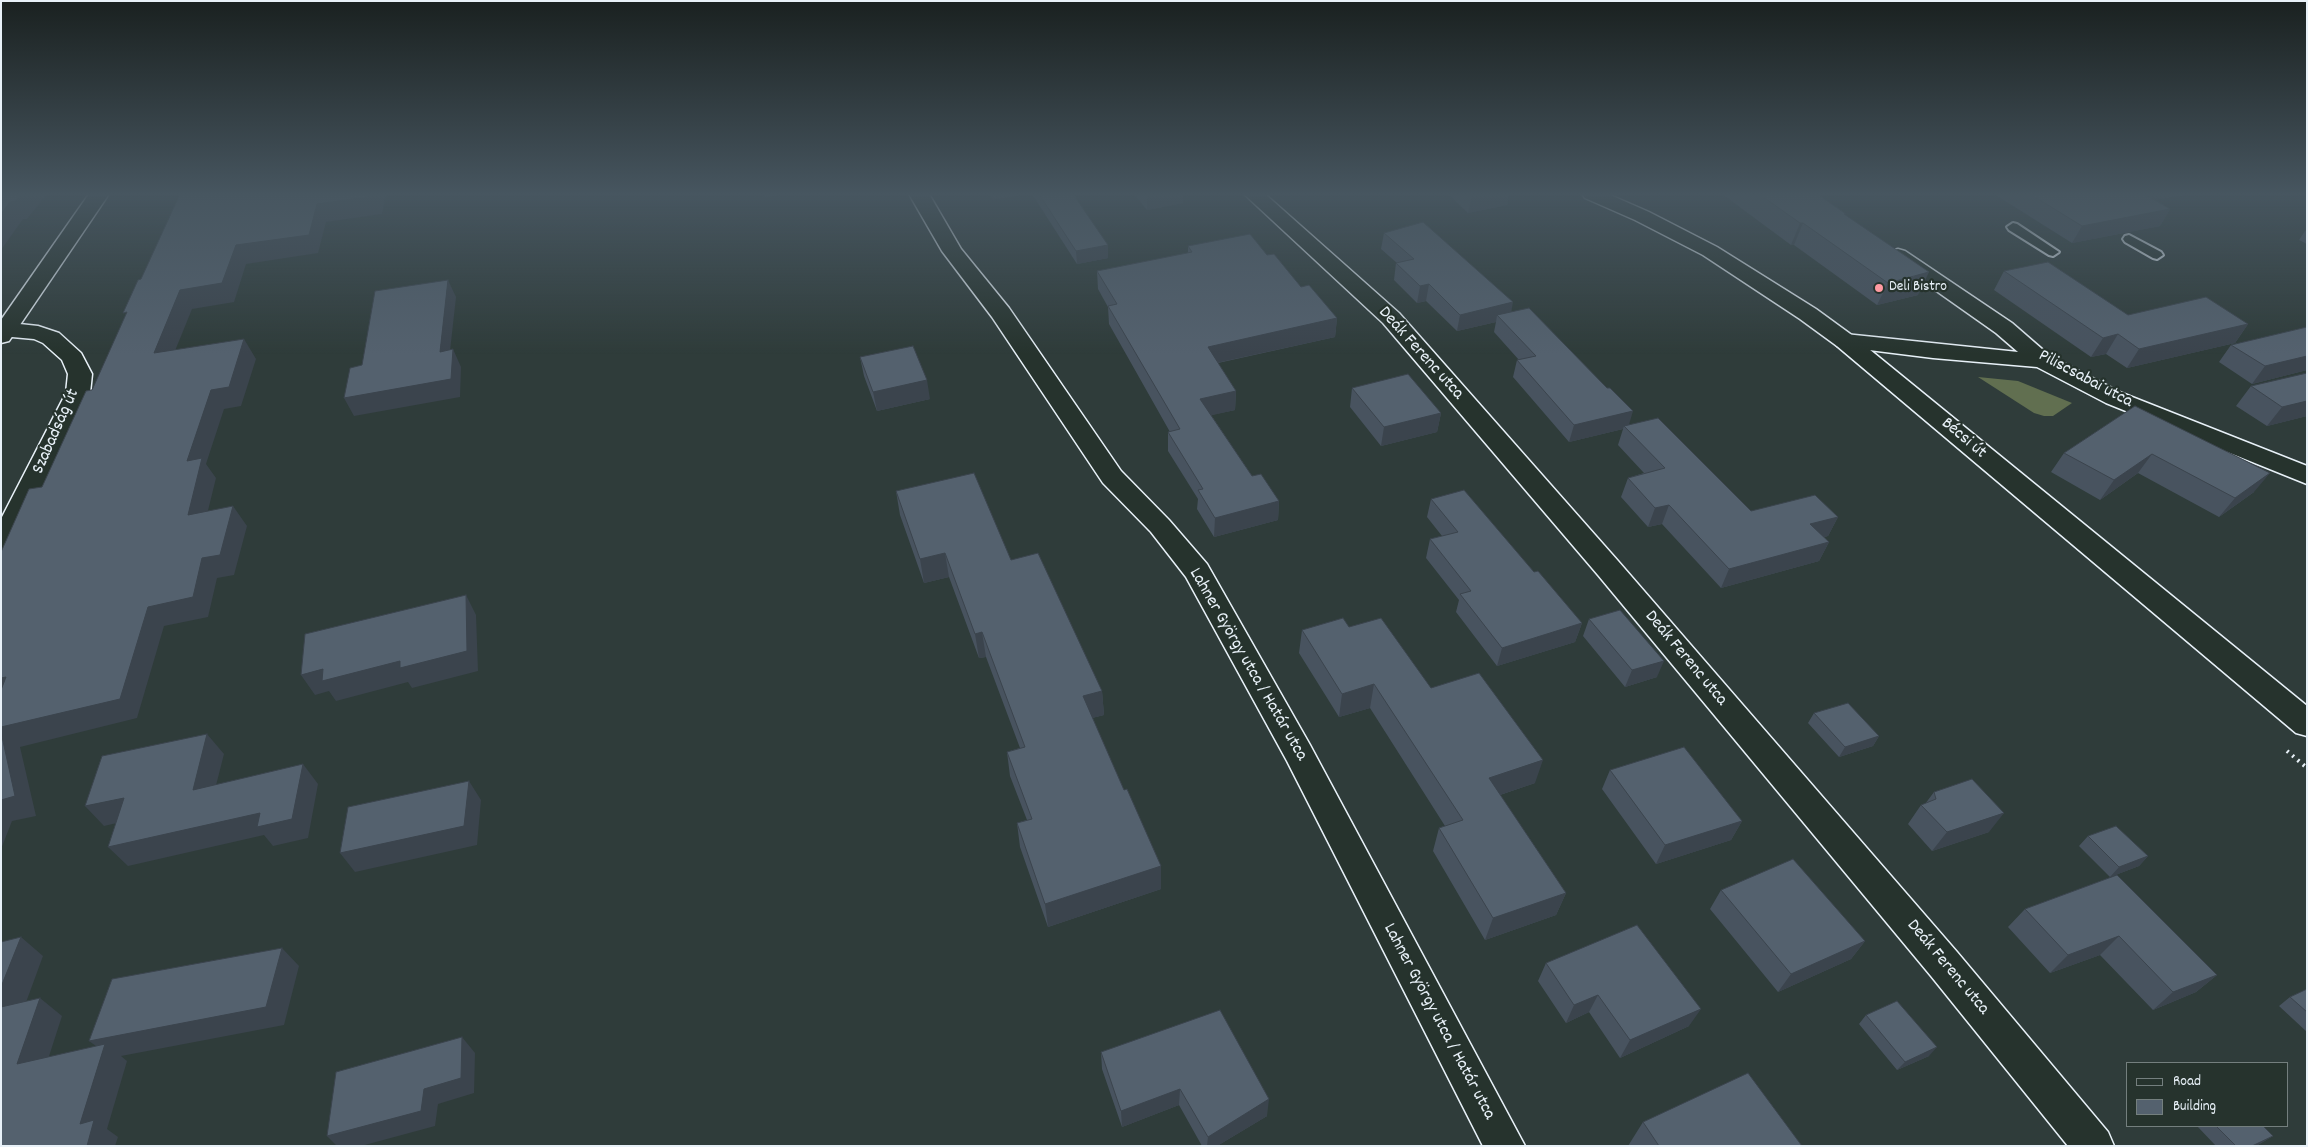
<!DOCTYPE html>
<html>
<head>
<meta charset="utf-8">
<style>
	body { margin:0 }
	#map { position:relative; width:2308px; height:1147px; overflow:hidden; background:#2f3c3a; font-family:Dekko,sans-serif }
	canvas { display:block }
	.frame { position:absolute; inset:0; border:2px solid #e8f1f8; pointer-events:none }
	.legend { position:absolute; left:2126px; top:1062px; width:162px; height:65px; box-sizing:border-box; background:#26332d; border:1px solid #747f7e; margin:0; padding:6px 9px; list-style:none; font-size:15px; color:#e8f1f8 }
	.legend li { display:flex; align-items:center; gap:10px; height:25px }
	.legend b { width:25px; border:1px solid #747f7e }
</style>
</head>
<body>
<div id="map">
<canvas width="2308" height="1147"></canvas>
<div class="frame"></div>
<ul class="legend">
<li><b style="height:6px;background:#26332d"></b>Road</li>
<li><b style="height:14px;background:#54616e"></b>Building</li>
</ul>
</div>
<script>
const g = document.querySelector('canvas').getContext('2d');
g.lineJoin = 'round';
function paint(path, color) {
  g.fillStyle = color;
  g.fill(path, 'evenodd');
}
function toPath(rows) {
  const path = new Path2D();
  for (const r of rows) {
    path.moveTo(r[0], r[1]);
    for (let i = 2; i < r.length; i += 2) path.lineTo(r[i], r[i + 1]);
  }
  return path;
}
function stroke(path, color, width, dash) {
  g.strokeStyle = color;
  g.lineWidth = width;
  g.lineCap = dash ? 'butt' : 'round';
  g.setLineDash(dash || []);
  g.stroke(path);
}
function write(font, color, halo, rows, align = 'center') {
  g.font = font + ' Dekko,sans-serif';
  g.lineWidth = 4.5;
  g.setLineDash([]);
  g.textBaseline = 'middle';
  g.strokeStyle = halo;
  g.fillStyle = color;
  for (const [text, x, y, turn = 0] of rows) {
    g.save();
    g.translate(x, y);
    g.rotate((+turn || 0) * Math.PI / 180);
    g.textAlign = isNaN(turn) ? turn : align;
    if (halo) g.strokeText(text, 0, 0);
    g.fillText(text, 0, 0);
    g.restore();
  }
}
paint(toPath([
	[1978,377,2018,381,2072,403,2053,416,2044,416,2034,413]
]), '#616f50');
const service = toPath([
	[2013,223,2017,224,2059,252,2053,256,2049,255,2009,230,2007,227,2013,223],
	[2129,235,2161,252,2163,255,2157,259,2153,258,2125,242,2123,239,2125,236,2129,235]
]);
const minor = toPath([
	[909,194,929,194,961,249,1009,308,1121,471,1169,520,1207,564,1310,745,1525,1146,1483,1146,1287,761,1186,577,1151,532,1103,483,992,317,942,251,909,194],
	[1244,194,1265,194,1399,313,1618,561,1957,952,2108,1132,2114,1146,2068,1146,1931,976,1598,575,1383,323,1244,194],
	[1898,249,1905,251,2012,323,2050,356,2122,393,2307,466,2307,484,2106,403,2037,367,1933,358,1837,346,1834,341,1837,336,1845,334,2018,352,1996,333,1891,259,1888,255,1891,251,1898,249],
	[1,322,38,326,59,333,81,353,92,374,90,393,74,428,14,545,11,552,1,554,1,519,66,393,68,374,62,360,43,343,34,339,1,336,1,322]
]);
const secondary = toPath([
	[89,194,109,194,9,341,1,343,1,320,89,194]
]);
const primary = toPath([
	[1582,194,1608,194,1649,212,1717,247,1816,309,1853,336,2307,706,2307,736,2296,733,1837,346,1800,319,1703,255,1635,220,1585,198,1582,194]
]);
stroke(service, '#e8f1f8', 4);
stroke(minor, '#e8f1f8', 3);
stroke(secondary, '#e8f1f8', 3);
stroke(primary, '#e8f1f8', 3);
stroke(toPath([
	[2287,751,2307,768]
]), '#e8f1f8', 4, [2, 5]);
paint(service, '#26332d');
paint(minor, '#26332d');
paint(secondary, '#26332d');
paint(primary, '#26332d');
paint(toPath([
	[989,194,1025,194,993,200],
	[1032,194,1073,194,1108,258,1077,264],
	[1134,194,1183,194,1183,203,1147,210],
	[1448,194,1509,194,1507,205,1468,213],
	[1722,194,1817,194,1846,214,1845,215,1918,295,1877,305,1794,245,1791,245],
	[1994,194,2188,194,2156,200,2170,209,2160,226,2072,243],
	[2307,230,2307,244,2299,240,2305,231],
	[1384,233,1511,312,1629,425,1751,511,1838,517,1828,536,1824,537,1829,542,1819,561,1721,588,1662,524,1648,527,1621,497,1628,478,1644,473,1618,445,1623,429,1569,442,1513,377,1517,360,1519,360,1494,332,1496,322,1457,331,1426,301,1417,303,1394,280,1396,263,1397,263,1381,249],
	[1188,246,1267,255,1301,287,1337,318,1335,337,1218,363,1236,391,1235,410,1211,415,1252,476,1279,501,1278,520,1214,537,1197,509,1198,499,1168,451,1168,432,1170,432,1109,324,1108,307,1098,289,1097,271,1188,253],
	[2004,271,2128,315,2248,324,2235,343,2127,368,2106,354,2091,357,1994,290],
	[2307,327,2307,370,2252,384,2219,362,2231,345],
	[860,357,930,399,877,411,864,376],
	[2251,386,2307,416,2267,426,2236,406],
	[1352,388,1441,413,1437,432,1381,446,1350,407],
	[2135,406,2254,492,2219,517,2138,473,2100,500,2051,472,2064,453],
	[896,491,1011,560,1102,691,1104,715,1092,718,1124,790,1161,866,1161,889,1048,927,1020,847,1017,823,1027,820,1010,776,1007,752,1020,748,986,657,979,658,949,577,924,583,900,515],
	[1431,499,1534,572,1582,623,1575,642,1497,666,1456,612,1459,600,1426,558,1430,539,1442,536,1427,517],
	[1589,619,1657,677,1625,687,1583,636],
	[1349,627,1431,688,1535,783,1500,795,1566,893,1556,915,1485,940,1433,851,1439,828,1445,826,1370,708,1339,717,1299,653,1302,630],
	[1814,713,1879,736,1873,746,1839,757,1808,723],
	[1610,770,1742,821,1731,840,1656,864,1602,789],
	[1934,792,1989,832,1932,851,1908,824,1921,805,1925,804],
	[2088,836,2148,856,2139,866,2110,877,2079,846],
	[2117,875,2217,975,2196,992,2153,1010,2100,955,2050,973,2008,927,2025,909],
	[1721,890,1865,941,1851,959,1778,992,1710,909],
	[1546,963,1689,1026,1620,1058,1589,1012,1566,1023,1538,981],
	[2307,989,2307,1032,2279,1006,2290,997],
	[1866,1015,1929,1056,1897,1070,1859,1024],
	[1101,1052,1267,1116,1217,1146,1202,1146,1179,1105,1122,1127,1102,1069],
	[1643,1122,1802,1146,1628,1146],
	[2197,1126,2263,1126,2273,1136,2256,1146,2216,1146]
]), '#48535f');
paint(toPath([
	[21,194,47,194,27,219,23,219,1,250,1,214,10,202],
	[374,194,386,194,382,214,326,222,318,253,246,264,234,302,192,309,166,373,154,353,180,290,236,245,317,204],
	[764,194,784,194,765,197],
	[992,194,1025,194,993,200],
	[1155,194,1183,194,1183,203,1147,210,1147,196],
	[1476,194,1509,194,1507,205,1468,213,1472,195],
	[2133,194,2188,194,2126,206],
	[2170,209,2160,226,2072,243,2082,226],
	[1800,223,1803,223,1794,245,1791,245],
	[1108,245,1108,258,1077,264,1076,251],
	[1929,272,1918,295,1877,305,1888,283],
	[448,280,456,297,448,369,440,352],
	[1429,284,1426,301,1417,303,1420,286],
	[1513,302,1510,319,1497,315,1496,322,1457,331,1460,315],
	[1337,318,1335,337,1207,365,1208,347],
	[2248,324,2235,343,2127,368,2139,349],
	[2118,334,2106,354,2091,357,2103,338],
	[244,339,256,359,241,406,224,409,206,464,216,478,202,535,188,515,187,461,211,390],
	[453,349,461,367,460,397,354,416,344,398],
	[2307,356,2307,370,2252,384,2265,366],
	[927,380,930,399,877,411,873,392],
	[1236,391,1235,410,1200,418,1200,399],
	[2307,401,2307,416,2267,426,2282,407],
	[1633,411,1628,428,1624,426,1623,429,1569,442,1574,425],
	[1441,413,1437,432,1381,446,1384,427],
	[2152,454,2138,473,2100,500,2114,480],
	[2270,473,2254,492,2219,517,2235,498],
	[1279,501,1278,520,1214,537,1215,518],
	[1669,505,1662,524,1648,527,1655,508],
	[233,506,247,526,234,575,217,578,208,617,164,626,137,718,20,747,36,816,12,821,1,849,1,727,148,607,202,558],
	[1838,517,1828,536,1801,543,1810,524],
	[1829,542,1819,561,1721,588,1729,569],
	[945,553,949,577,924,583,920,559],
	[466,595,476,615,478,671,412,688,408,682,336,701,329,691,315,695,301,675,323,669],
	[1582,623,1575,642,1497,666,1502,648],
	[982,632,986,657,979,658,975,634],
	[1664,661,1657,677,1625,687,1632,670],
	[6,677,1,695,1,678],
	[1374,684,1370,708,1339,717,1342,694],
	[1102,691,1104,715,1084,720,1083,696],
	[207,734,224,754,210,809,193,790],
	[1879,736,1873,746,1839,757,1845,747],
	[1543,760,1535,783,1482,801,1489,778],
	[303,764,318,784,308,838,273,846,264,835,128,866,108,847],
	[469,781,481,800,477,845,355,872,340,853],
	[124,798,142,817,104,826,85,806],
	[2004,813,1989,832,1932,851,1947,832],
	[1742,821,1731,840,1656,864,1665,845],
	[2148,856,2139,866,2110,877,2119,867],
	[1161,866,1161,889,1048,927,1045,904],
	[1566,893,1556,915,1485,940,1493,918],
	[2119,936,2100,955,2050,973,2068,955],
	[21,937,43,956,17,1027,1,1015,1,987],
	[1865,941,1851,959,1778,992,1791,974],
	[282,948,299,966,284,1025,121,1056,127,1061,107,1129,118,1137,115,1146,87,1146,80,1124,103,1051,89,1041],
	[2217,975,2196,992,2153,1010,2173,992],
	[1598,995,1589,1012,1566,1023,1574,1005],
	[40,998,62,1016,41,1081,17,1064],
	[1701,1009,1689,1026,1620,1058,1630,1040],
	[462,1037,475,1053,474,1093,438,1104,435,1126,361,1146,337,1146,327,1136],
	[1937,1047,1929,1056,1897,1070,1905,1062],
	[1180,1089,1179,1105,1122,1127,1121,1111],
	[1269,1099,1267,1116,1217,1146,1207,1146,1208,1137],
	[2273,1136,2256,1146,2252,1146]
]), '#3b444d');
const building = toPath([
	[1,194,21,194,15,201,10,202,1,214,1,194],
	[180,194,374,194,374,196,317,204,309,235,236,245,222,283,180,290,154,353,244,339,229,387,211,390,187,461,202,458,188,515,233,506,220,555,202,558,193,597,148,607,120,699,1,727,1,690,6,677,1,678,1,552,29,489,42,487,86,391,92,390,127,312,123,313,138,280,141,279,180,194],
	[1039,194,1073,194,1108,245,1076,251,1039,194],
	[1145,194,1155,194,1147,196,1145,194],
	[1759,194,1817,194,1846,214,1844,214,1929,272,1888,283,1803,223,1800,223,1759,194],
	[2030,194,2144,194,2170,209,2082,226,2030,194],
	[1423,222,1513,302,1460,315,1429,284,1420,286,1396,263,1414,259,1384,233,1423,222],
	[1250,234,1267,255,1274,254,1301,287,1309,285,1337,318,1208,347,1236,391,1200,399,1252,476,1261,474,1279,501,1215,518,1198,490,1203,489,1168,432,1180,429,1108,306,1117,304,1097,271,1192,252,1188,246,1250,234],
	[2048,262,2128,315,2206,297,2248,324,2139,349,2118,334,2103,338,2004,271,2048,262],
	[448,280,440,352,453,349,451,379,344,398,350,368,362,365,375,291,448,280],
	[1529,308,1607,388,1610,388,1633,411,1574,425,1517,360,1536,356,1497,315,1529,308],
	[2307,327,2307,356,2265,366,2231,345,2307,327],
	[913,346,927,380,873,392,860,357,913,346],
	[2307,373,2307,401,2282,407,2251,386,2307,373],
	[1408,374,1441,413,1384,427,1352,388,1408,374],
	[2135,406,2270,473,2235,498,2152,454,2114,480,2064,453,2135,406],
	[1658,418,1751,511,1815,495,1838,517,1810,524,1829,542,1729,569,1669,505,1655,508,1628,478,1665,468,1624,426,1658,418],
	[974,473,1011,560,1038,553,1102,691,1083,696,1124,790,1127,789,1161,866,1045,904,1017,823,1032,819,1007,752,1025,747,982,632,975,634,945,553,920,559,896,491,974,473],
	[1464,490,1534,572,1538,571,1582,623,1502,648,1460,594,1471,591,1430,539,1458,532,1431,499,1464,490],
	[466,595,467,651,400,668,400,661,322,681,323,669,301,675,305,634,466,595],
	[1620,610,1664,661,1632,670,1589,619,1620,610],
	[1343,618,1349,627,1381,618,1431,688,1479,673,1543,760,1489,778,1566,893,1493,918,1439,828,1463,820,1374,684,1342,694,1302,630,1343,618],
	[1848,703,1879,736,1845,747,1814,713,1848,703],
	[1,732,15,796,1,800,1,732],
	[207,734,193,790,303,764,292,819,257,827,260,813,108,847,124,798,85,806,102,756,207,734],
	[1684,747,1742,821,1665,845,1610,770,1684,747],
	[1972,779,2004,813,1947,832,1921,805,1936,799,1934,792,1972,779],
	[469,781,464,826,340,853,348,807,469,781],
	[2116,826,2148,856,2119,867,2088,836,2116,826],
	[1793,859,1865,941,1791,974,1721,890,1793,859],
	[2117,875,2217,975,2173,992,2119,936,2068,955,2025,909,2117,875],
	[1637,925,1701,1009,1630,1040,1598,995,1574,1005,1546,963,1637,925],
	[21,937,1,987,1,942,21,937],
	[282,948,266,1007,89,1041,112,979,282,948],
	[2307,989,2307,1012,2290,997,2307,989],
	[40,998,17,1064,105,1044,80,1124,94,1120,87,1146,1,1146,1,1007,40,998],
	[1897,1001,1937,1047,1905,1062,1866,1015,1897,1001],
	[1220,1010,1269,1099,1208,1137,1180,1089,1121,1111,1101,1052,1220,1010],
	[462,1037,461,1078,424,1089,421,1111,327,1136,336,1072,462,1037],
	[1748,1073,1802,1146,1659,1146,1643,1122,1748,1073],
	[2216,1126,2263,1126,2273,1136,2252,1146,2236,1146,2216,1126]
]);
paint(building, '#54616e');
stroke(building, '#3b444d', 1);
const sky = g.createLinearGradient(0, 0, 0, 354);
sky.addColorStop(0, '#1a2120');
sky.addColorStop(0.55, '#475660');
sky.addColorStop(1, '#47566000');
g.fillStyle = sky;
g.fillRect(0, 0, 2308, 354);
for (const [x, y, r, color] of [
	[1879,288,5,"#ff9aa2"]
]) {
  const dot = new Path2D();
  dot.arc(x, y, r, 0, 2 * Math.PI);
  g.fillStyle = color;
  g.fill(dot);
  stroke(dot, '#26332d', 2);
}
write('15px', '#e8f1f8', '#26332d', [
	["Deli Bistro",1889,288]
], 'left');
write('18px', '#e8f1f8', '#26332d', [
	["Deák Ferenc utca",1420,354,48],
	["Piliscsabai utca",2085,380,28],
	["Szabadság út",57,432,-66],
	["Bécsi út",1963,439,40],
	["Deák Ferenc utca",1685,659,50],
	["Lahner György utca / Határ utca",1247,665,60],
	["Deák Ferenc utca",1947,968,50],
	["Lahner György utca / Határ utca",1438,1022,62]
]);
</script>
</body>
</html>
